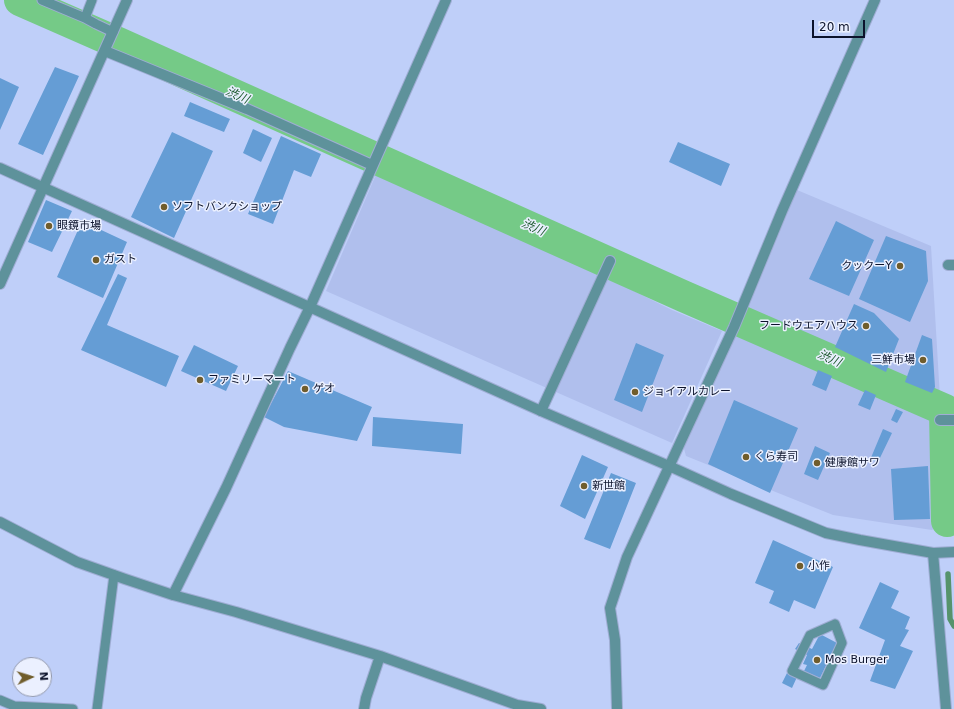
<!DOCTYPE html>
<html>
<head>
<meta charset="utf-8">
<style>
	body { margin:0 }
	#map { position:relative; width:954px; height:709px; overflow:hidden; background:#bfcff9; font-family:"DejaVu Sans",sans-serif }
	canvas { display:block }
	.north { position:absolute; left:12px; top:657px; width:40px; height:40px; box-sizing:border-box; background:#ebf0ff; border:1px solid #9298ab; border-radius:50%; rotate:86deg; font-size:11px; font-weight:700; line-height:16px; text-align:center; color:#0c132c }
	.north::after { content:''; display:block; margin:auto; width:14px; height:18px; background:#705d2c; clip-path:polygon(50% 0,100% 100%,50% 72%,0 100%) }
	.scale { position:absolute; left:812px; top:20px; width:53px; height:18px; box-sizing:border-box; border:2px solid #0c132c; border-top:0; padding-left:5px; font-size:12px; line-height:14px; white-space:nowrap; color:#0c132c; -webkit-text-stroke:3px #ebf0ff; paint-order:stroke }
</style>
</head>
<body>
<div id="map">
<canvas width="954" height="709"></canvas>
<div class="north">N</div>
<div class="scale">20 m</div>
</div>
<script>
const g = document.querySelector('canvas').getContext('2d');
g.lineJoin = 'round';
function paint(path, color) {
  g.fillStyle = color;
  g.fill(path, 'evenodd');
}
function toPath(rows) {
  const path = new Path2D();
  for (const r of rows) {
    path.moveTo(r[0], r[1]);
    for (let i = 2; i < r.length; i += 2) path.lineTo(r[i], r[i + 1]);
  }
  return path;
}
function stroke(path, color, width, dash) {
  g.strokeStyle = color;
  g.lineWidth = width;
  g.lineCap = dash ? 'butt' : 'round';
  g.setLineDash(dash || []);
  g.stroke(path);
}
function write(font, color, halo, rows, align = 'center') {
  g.font = font + ' "DejaVu Sans","Noto Sans JP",sans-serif';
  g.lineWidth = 3;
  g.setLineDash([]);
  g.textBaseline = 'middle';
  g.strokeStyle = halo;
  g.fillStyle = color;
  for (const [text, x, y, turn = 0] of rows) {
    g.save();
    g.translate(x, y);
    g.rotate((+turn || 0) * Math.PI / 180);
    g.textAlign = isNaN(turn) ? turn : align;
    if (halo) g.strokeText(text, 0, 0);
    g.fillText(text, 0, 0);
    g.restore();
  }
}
paint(toPath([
	[377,172,493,224,598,273,672,310,722,331,672,443,326,291],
	[797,190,931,246,940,398,935,419,938,526,932,530,833,515,686,456,683,445,737,332,757,286,765,262]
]), '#b0bfed');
stroke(toPath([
	[948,574,950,619,954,626]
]), '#56936c', 5.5);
stroke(toPath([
	[20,0,118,43,683,296,945,410,947,521]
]), '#75ca87', 32);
paint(toPath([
	[55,67,79,76,43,155,18,144],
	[0,78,19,87,0,130],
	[190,102,230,119,224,132,184,116],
	[253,129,272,138,261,162,243,153],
	[172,132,213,151,174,238,131,217],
	[281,136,321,154,311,177,294,170,273,224,248,214],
	[678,142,730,164,721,186,669,162],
	[46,200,72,211,52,252,28,242],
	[82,221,127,242,103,298,57,277],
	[836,221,874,240,849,296,809,279],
	[886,236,926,251,928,281,910,322,859,299],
	[118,274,127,278,107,325,179,356,166,387,81,350],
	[854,304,874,313,899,339,886,372,835,347],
	[922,335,932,339,935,387,932,393,905,382],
	[636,343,664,355,642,412,614,400],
	[194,345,238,366,226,391,181,371],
	[818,370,832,376,826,391,812,385],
	[288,371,372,407,357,441,284,427,264,417],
	[865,390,876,395,870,410,858,405],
	[734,400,798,428,770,493,708,464],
	[896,409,903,412,897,423,891,420],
	[373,417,463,424,461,454,372,446],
	[883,429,892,433,878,462,870,460],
	[815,446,830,453,818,480,804,474],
	[582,455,608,467,585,519,560,506],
	[928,466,930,519,894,520,891,469],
	[611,473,636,483,610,549,584,539],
	[773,540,833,567,815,609,794,600,789,612,769,603,774,591,755,583],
	[880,582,899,591,891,608,910,617,905,629,909,630,900,646,913,651,895,689,870,681,885,640,859,628],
	[820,634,837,643,820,678,804,671,807,665,803,664,807,655,795,649,799,643,812,649],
	[787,673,797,677,792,688,782,683]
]), '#659dd5');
const service = toPath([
	[42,0,85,18,96,24,113,32],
	[85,18,92,0],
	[835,624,842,643,823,685,792,671,810,635,835,624],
	[0,700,14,706,73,709],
	[97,709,114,575]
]);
const minor = toPath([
	[105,51,247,109,372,165],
	[948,265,954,265],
	[0,284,127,0],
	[541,411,610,261],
	[940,420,954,420],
	[0,522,77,562,125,579,173,595,236,612,380,656,517,705,541,709],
	[933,553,946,709],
	[173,595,226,488,290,348,310,307,446,0],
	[364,709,366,698,380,656],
	[617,709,615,640,610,608,627,557,734,327,782,211,875,0]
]);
const tertiary = toPath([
	[0,168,541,411,669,466,731,494,826,533,860,540,933,553,954,552]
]);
stroke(service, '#9fadd4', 11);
stroke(minor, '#9fadd4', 12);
stroke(tertiary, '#9fadd4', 12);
stroke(service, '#5e929b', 9);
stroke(minor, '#5e929b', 10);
stroke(tertiary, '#5e929b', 10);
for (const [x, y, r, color] of [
	[164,207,4,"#705d2c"],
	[49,226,4,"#705d2c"],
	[96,260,4,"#705d2c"],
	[900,266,4,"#705d2c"],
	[866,326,4,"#705d2c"],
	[923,360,4,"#705d2c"],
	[200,380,4,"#705d2c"],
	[305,389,4,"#705d2c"],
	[635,392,4,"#705d2c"],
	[746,457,4,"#705d2c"],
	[817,463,4,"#705d2c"],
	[584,486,4,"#705d2c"],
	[800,566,4,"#705d2c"],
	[817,660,4,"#705d2c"]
]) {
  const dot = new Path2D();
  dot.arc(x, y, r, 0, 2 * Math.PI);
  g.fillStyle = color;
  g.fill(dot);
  stroke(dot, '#ebf0ff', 1.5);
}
write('11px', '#0c132c', '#ebf0ff', [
	["ソフトバンクショップ",172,207],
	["眼鏡市場",57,226],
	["ガスト",104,260],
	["クックーY",892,266,"right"],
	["フードウエアハウス",858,326,"right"],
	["三鮮市場",915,360,"right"],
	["ファミリーマート",208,380],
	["ゲオ",313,389],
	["ジョイアルカレー",643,392],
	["くら寿司",754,457],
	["健康館サワ",825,463],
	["新世館",592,486],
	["小作",808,566],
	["Mos Burger",825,660]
], 'left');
write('italic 12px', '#1e5a2f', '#ebf0ff', [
	["渋川",237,96,24],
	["渋川",533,228,24],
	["渋川",829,359,24]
]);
</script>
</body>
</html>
